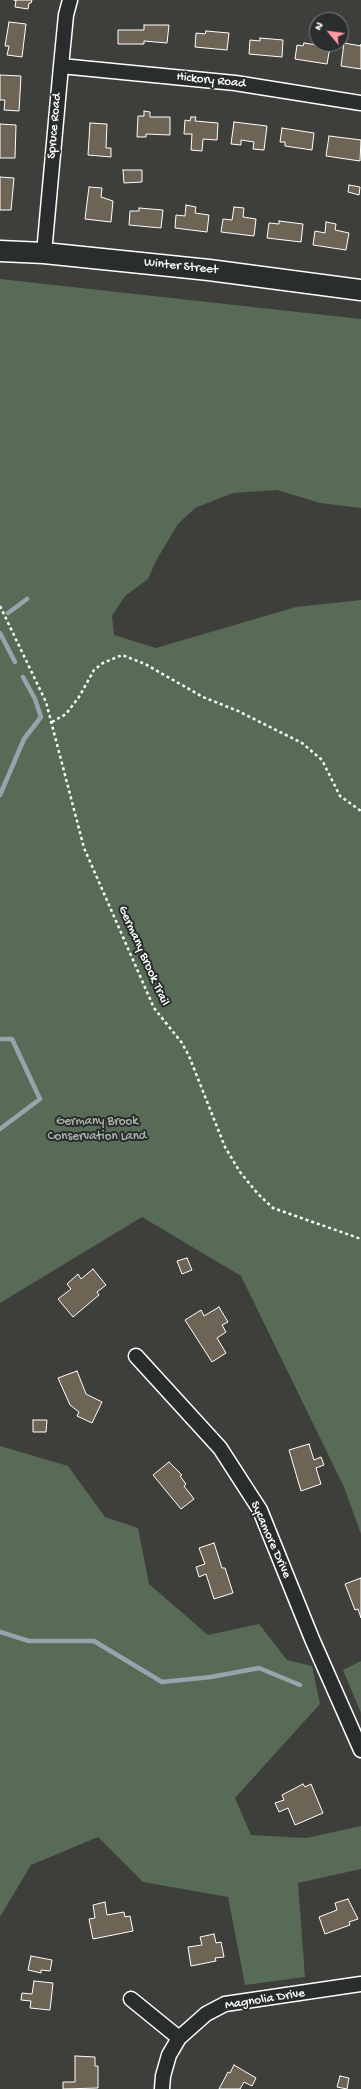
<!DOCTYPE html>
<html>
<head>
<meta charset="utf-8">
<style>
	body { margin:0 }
	#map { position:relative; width:361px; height:2089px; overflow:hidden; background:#3e3e3a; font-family:"Gochi Hand",sans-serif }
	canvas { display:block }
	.north { position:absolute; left:309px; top:12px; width:40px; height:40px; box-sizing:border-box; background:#2a2d2e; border:1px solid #7f8182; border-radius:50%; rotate:299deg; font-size:11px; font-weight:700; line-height:16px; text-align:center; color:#fff }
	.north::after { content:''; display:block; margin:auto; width:14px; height:18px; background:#ff9aa2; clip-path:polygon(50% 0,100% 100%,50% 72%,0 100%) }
</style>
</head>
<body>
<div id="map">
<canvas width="361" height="2089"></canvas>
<div class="north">N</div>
</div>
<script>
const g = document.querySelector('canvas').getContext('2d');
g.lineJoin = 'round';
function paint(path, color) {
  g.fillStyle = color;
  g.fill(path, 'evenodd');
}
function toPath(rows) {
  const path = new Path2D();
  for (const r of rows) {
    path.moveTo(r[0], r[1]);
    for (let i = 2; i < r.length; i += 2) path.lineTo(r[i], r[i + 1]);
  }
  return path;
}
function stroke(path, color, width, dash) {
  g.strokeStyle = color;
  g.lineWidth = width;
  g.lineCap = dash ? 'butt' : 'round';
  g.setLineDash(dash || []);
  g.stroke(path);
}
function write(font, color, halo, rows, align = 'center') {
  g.font = font + ' "Gochi Hand",sans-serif';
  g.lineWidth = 4;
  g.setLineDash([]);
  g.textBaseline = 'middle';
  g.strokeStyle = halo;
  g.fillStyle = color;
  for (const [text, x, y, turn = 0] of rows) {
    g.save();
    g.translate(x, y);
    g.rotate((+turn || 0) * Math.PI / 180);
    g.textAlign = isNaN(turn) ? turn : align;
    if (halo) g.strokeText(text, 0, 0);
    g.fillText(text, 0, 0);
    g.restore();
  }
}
paint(toPath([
	[0,279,361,319,361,508,320,503,277,490,233,493,195,508,178,524,157,559,148,579,125,596,112,616,114,635,156,648,296,607,361,600,361,1534,344,1487,241,1276,142,1217,0,1303],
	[0,1446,68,1466,105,1517,138,1528,149,1584,208,1635,259,1624,287,1660,312,1666,320,1704,235,1798,251,1835,306,1838,361,1826,361,1869,298,1883,305,1977,245,1985,228,1897,143,1882,98,1837,31,1865,0,1917],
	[361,1661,361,1713,343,1670]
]), '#576b56');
stroke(toPath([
	[8,613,27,599],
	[0,633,15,662],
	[0,795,24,739,41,717,35,699,23,677],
	[0,1039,12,1039,40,1099,0,1129],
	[0,1632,29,1641,94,1641,162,1682,211,1677,259,1668,300,1685]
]), '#97a4ad', 4.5);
const building = toPath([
	[14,0,32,0,31,3,29,3,28,9,15,7,16,0,14,0],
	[9,22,26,24,22,57,7,55,9,46,5,46,9,22],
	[144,25,169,25,167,43,144,41,144,44,118,44,118,30,144,30,144,25],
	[206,31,229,33,227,50,195,47,196,33,205,34,206,31],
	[260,38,283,40,282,57,249,54,250,40,260,41,260,38],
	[304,43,330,47,327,64,295,59,297,45,303,46,304,43],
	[344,43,361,46,361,44,361,69,341,66,344,43],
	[0,75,21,76,19,111,4,110,5,100,0,100,0,75],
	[144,111,150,112,150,117,170,117,170,135,146,134,146,137,137,137,138,116,144,116,144,111],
	[191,117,196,117,195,121,218,123,217,140,203,139,202,151,191,150,192,134,184,134,185,120,190,121,191,117],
	[234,122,267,126,264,150,253,149,254,142,241,140,241,145,231,144,234,122],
	[90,123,107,124,106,148,111,148,111,157,88,155,90,123],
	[0,124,16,125,15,158,0,158,0,124],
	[282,128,314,133,312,150,285,146,285,142,280,142,282,128],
	[329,136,361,140,360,161,326,156,329,136],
	[123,170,142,170,142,182,124,183,123,170],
	[0,177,14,178,11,210,0,210,0,177],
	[349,185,360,187,359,195,348,192,349,185],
	[89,187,102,188,101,197,113,201,111,222,85,219,89,187],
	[186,205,196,207,195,213,209,215,207,232,175,228,176,215,185,216,186,205],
	[234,207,244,208,243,217,256,219,254,236,221,232,223,219,232,220,234,207],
	[139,208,163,210,161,228,129,225,130,211,139,211,139,208],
	[279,221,303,224,301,242,267,238,269,223,279,224,279,221],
	[326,222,336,224,335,230,349,233,346,250,313,245,315,231,325,233,326,222],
	[187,1258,192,1270,182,1274,177,1261,187,1258],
	[93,1269,106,1285,97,1292,99,1295,73,1317,58,1299,71,1289,67,1284,78,1274,81,1279,93,1269],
	[219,1307,228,1322,222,1325,226,1332,217,1338,226,1353,212,1362,185,1320,201,1310,204,1316,219,1307],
	[77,1371,86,1394,102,1402,92,1423,77,1416,79,1412,70,1405,58,1378,77,1371],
	[33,1420,47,1420,46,1432,33,1432,33,1420],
	[309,1444,314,1460,321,1457,324,1465,316,1468,321,1484,301,1491,289,1450,309,1444],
	[169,1462,182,1475,180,1476,186,1484,184,1486,194,1499,181,1509,153,1475,169,1462],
	[214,1543,222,1568,225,1568,233,1593,214,1599,206,1574,199,1577,196,1567,205,1564,199,1548,214,1543],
	[361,1578,361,1618,358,1609,355,1610,345,1584,361,1578],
	[303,1784,305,1787,311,1784,323,1813,295,1825,288,1808,279,1812,275,1803,284,1800,282,1795,303,1784],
	[348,1899,358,1919,349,1922,350,1925,325,1934,319,1917,337,1910,335,1903,348,1899],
	[105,1902,107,1915,124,1912,125,1917,130,1916,133,1931,93,1939,89,1919,95,1918,93,1905,105,1902],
	[214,1934,216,1943,221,1942,224,1957,215,1958,216,1961,191,1966,188,1947,202,1945,200,1937,214,1934],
	[31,1956,52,1960,50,1971,41,1970,41,1973,28,1970,31,1956],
	[34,1981,53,1983,50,2010,30,2008,31,2001,21,2000,22,1993,32,1994,34,1981],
	[75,2056,95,2057,95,2066,98,2066,98,2088,63,2089,63,2082,75,2082,75,2056],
	[234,2065,256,2078,252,2086,244,2082,240,2089,219,2089,228,2072,230,2073,234,2065],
	[340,2076,349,2078,347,2089,337,2087,340,2076]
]);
paint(building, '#6e6455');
stroke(building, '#fff', 1);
const street = toPath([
	[61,66,235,83,361,103],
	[44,253,61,66,66,15,70,0],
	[136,1356,220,1448,260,1510,312,1639,361,1750],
	[131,1999,179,2038],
	[162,2089,163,2076,169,2055,179,2038,206,2014,225,2004,361,1984]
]);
const secondary = toPath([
	[0,251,44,253,209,270,361,290]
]);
stroke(street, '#fff', 17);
stroke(secondary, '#fff', 23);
stroke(toPath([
	[0,606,46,702,84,848,154,1008,182,1043,189,1056,225,1147,240,1172,258,1194,273,1208,361,1239],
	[52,722,66,714,79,697,94,670,103,663,122,655,145,664,203,697,238,711,302,743,322,760,340,796,361,811]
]), '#fff', 2.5, [3, 3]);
stroke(street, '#2a2d2e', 14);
stroke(secondary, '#2a2d2e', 20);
write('13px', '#fff', '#2a2d2e', [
	["Hickory Road",211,81,6],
	["Spruce Road",55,126,-85],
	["Winter Street",181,267,6],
	["Germany Brook Trail",143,956,66],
	["Sycamore Drive",270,1540,66],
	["Magnolia Drive",265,2000,-9]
]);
write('13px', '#abb5aa', '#2a2d2e', [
	["Germany Brook",97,1122],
	["Conservation Land",97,1137]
]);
</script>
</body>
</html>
